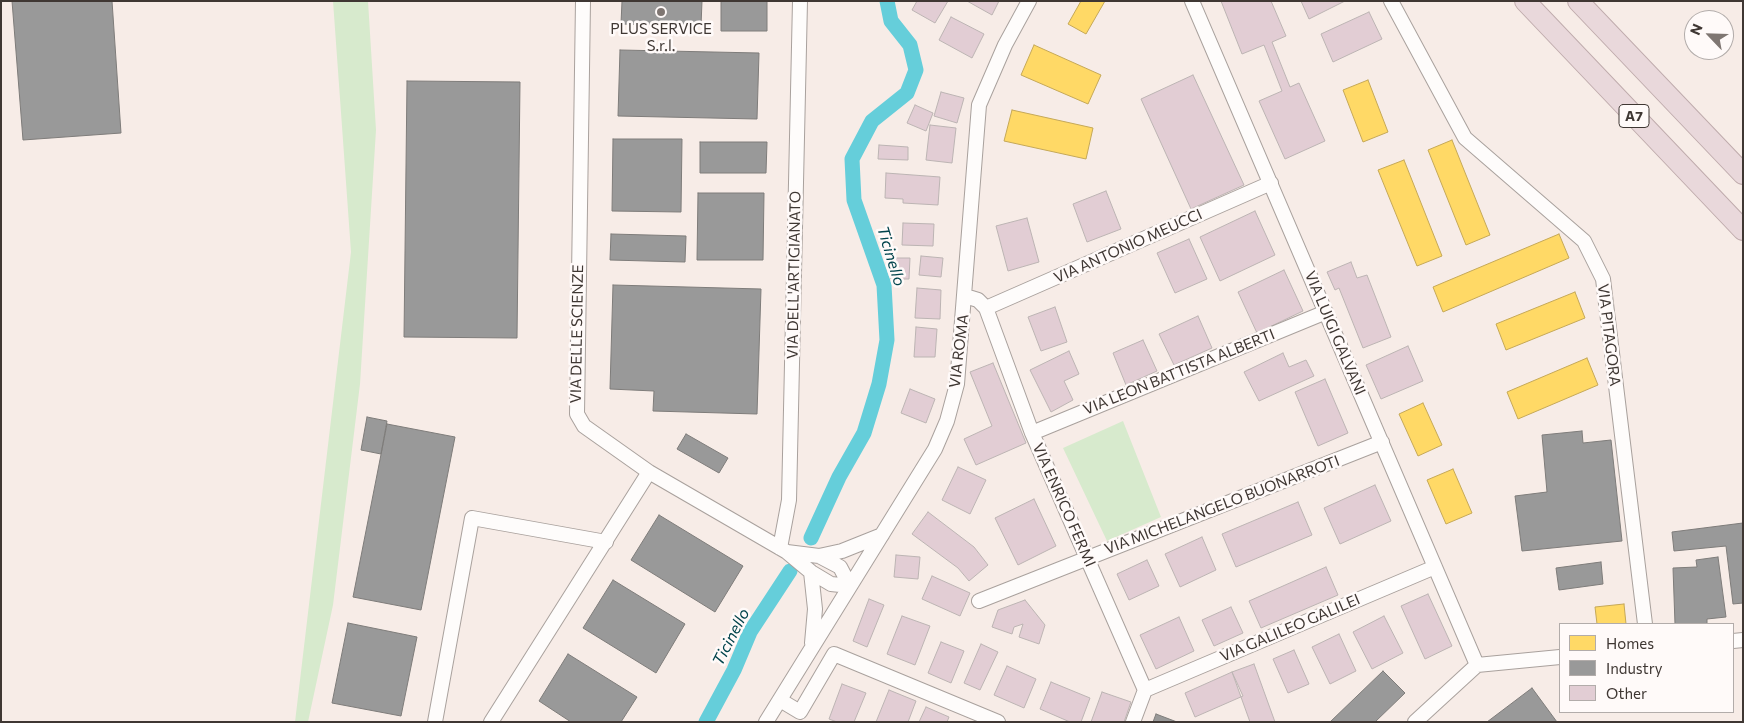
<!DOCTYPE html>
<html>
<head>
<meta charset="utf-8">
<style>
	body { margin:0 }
	#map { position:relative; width:1744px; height:723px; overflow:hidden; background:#f7ece7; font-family:Commissioner,sans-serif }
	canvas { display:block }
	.frame { position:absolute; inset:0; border:2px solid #3f3733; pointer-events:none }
	.legend { position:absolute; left:1559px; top:623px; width:175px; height:90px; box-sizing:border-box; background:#fffaf9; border:1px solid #b2acaa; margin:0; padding:6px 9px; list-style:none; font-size:15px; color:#3f3733 }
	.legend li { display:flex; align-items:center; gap:10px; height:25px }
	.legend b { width:25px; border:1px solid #b2acaa }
	.north { position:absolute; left:1684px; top:10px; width:50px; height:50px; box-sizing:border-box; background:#fffaf9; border:1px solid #b2acaa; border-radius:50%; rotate:294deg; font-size:14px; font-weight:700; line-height:20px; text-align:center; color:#3f3733 }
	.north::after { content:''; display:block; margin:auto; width:18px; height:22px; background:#7f7672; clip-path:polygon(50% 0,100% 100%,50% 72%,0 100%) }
</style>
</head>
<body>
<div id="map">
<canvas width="1744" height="723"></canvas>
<div class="frame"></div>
<ul class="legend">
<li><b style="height:14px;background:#ffd966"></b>Homes</li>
<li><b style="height:14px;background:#999"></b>Industry</li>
<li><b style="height:14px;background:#e2cdd4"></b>Other</li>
</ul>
<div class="north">N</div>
</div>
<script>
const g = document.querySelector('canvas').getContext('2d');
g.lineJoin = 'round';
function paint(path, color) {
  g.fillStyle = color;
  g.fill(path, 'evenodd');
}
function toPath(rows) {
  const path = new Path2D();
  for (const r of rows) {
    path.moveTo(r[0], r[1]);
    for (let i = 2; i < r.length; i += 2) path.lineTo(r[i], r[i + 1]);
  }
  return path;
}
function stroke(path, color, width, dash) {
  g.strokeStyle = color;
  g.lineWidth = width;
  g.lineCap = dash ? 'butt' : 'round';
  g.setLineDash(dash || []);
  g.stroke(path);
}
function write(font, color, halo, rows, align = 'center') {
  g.font = font + ' Commissioner,sans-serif';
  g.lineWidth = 5;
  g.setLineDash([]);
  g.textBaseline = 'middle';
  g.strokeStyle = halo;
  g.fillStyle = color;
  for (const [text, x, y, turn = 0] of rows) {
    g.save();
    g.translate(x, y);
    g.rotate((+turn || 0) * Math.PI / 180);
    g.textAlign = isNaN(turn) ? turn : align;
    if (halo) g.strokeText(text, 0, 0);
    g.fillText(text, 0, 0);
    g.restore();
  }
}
paint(toPath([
	[333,1,368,1,376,130,360,384,333,605,308,722,295,722,351,252],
	[1123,421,1161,517,1107,541,1063,448]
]), '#d7eacd');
const homes = toPath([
	[1081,1,1105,1,1086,34,1068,24,1081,1],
	[1034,45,1101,75,1088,104,1021,75,1034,45],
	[1368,80,1388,132,1363,142,1343,90,1368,80],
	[1012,110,1093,128,1086,159,1004,141,1012,110],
	[1452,140,1490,235,1466,245,1428,150,1452,140],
	[1404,160,1442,256,1417,266,1378,170,1404,160],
	[1559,234,1569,258,1443,312,1433,287,1559,234],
	[1575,292,1585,318,1506,350,1496,324,1575,292],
	[1587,358,1598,385,1518,419,1507,392,1587,358],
	[1423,403,1442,445,1418,456,1399,414,1423,403],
	[1453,469,1472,513,1446,524,1427,480,1453,469],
	[1624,604,1626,624,1597,624,1595,607,1624,604]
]);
paint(homes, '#ffd966');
stroke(homes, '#c5a857', 1);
const industry = toPath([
	[12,1,112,1,121,133,23,140,12,1],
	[622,1,702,1,701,26,621,24,622,1],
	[721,1,767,1,767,31,721,31,721,1],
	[620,50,759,53,757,119,618,116,620,50],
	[407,81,520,82,517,338,404,337,407,81],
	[613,139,682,139,681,212,612,211,613,139],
	[700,142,767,142,766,173,700,173,700,142],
	[698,193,764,193,763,260,697,260,698,193],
	[611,234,686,236,685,262,610,260,611,234],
	[613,285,761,289,757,414,653,411,654,391,610,389,613,285],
	[367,417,387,421,381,454,361,450,367,417],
	[387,424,455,437,421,610,353,597,387,424],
	[1582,431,1583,443,1611,440,1622,541,1522,551,1515,496,1547,492,1542,435,1582,431],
	[686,434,728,458,719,473,677,449,686,434],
	[659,515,743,566,715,612,631,560,659,515],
	[1743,523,1743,603,1733,604,1726,546,1674,551,1672,532,1743,523],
	[1718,557,1726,617,1707,619,1707,624,1675,624,1673,568,1697,567,1696,560,1718,557],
	[1601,562,1603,584,1559,590,1556,568,1601,562],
	[613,580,685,624,656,673,583,628,613,580],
	[348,623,417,637,401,716,332,703,348,623],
	[568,654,637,697,621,722,571,722,539,701,568,654],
	[1383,671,1405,693,1375,722,1330,722,1383,671],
	[1532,688,1557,722,1487,722,1532,688],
	[1156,714,1177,722,1153,722,1156,714]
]);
paint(industry, '#999');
stroke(industry, '#7e7c7a', 1);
stroke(toPath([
	[811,538,839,477,864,433,879,384,887,340,884,285,854,200,852,159,872,121,907,93,916,70,910,45,891,21,887,1],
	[706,722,734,670,750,632,790,571]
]), '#65ceda', 15);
const building = toPath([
	[917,1,948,1,935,23,912,10,917,1],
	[967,1,999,1,992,15,967,1],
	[1221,1,1271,1,1286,36,1272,42,1290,87,1299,83,1325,141,1285,159,1259,101,1282,91,1264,45,1242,54,1221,1],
	[1301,1,1345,1,1309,19,1301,1],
	[1369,12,1382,39,1333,62,1321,34,1369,12],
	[951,17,984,34,972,58,939,40,951,17],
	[1193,75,1244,185,1191,209,1141,99,1193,75],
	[941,92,964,98,957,123,934,116,941,92],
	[915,105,933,113,926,131,907,123,915,105],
	[930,125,956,128,952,163,926,160,930,125],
	[879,145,908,147,908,160,878,159,879,145],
	[886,173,940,177,938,205,903,203,903,199,885,198,886,173],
	[1106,191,1121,229,1087,242,1073,204,1106,191],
	[1255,211,1275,255,1220,281,1200,237,1255,211],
	[1027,218,1039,262,1008,271,996,226,1027,218],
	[903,223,934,224,933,246,902,245,903,223],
	[1189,239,1207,279,1175,293,1157,253,1189,239],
	[921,256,943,258,941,277,919,275,921,256],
	[891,258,910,258,909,279,891,279,891,258],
	[1351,262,1357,278,1367,275,1391,337,1363,348,1339,288,1335,290,1327,272,1351,262],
	[1284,270,1303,311,1257,333,1238,292,1284,270],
	[917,288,941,290,940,319,915,318,917,288],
	[1055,307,1067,342,1041,351,1028,317,1055,307],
	[1198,316,1212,348,1174,365,1159,334,1198,316],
	[916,327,937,329,935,357,914,357,916,327],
	[1143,340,1157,371,1126,385,1113,353,1143,340],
	[1408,346,1423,381,1381,399,1366,365,1408,346],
	[1069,351,1079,374,1064,381,1073,400,1051,412,1030,370,1069,351],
	[1283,353,1289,367,1306,360,1314,376,1259,401,1244,372,1283,353],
	[993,363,1026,443,976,465,964,439,992,426,970,372,993,363],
	[1325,379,1348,433,1318,446,1295,392,1325,379],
	[910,389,935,399,926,423,901,413,910,389],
	[958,467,986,480,970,514,942,500,958,467],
	[1375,485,1391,521,1340,544,1324,508,1375,485],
	[1034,499,1056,546,1018,565,995,518,1034,499],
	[1298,502,1312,535,1236,567,1222,534,1298,502],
	[928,512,974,547,988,565,969,581,958,568,912,534,928,512],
	[1202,537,1216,570,1180,587,1165,554,1202,537],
	[896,555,920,557,918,579,894,577,896,555],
	[1147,560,1159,586,1129,600,1117,574,1147,560],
	[1326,567,1338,595,1261,628,1249,601,1326,567],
	[932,576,970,593,960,616,922,599,932,576],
	[1428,594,1452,646,1425,659,1401,606,1428,594],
	[869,599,884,605,867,647,853,641,869,599],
	[1025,600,1045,625,1039,644,1019,637,1023,624,1014,627,1012,634,992,627,998,610,1025,600],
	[1231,607,1243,633,1214,646,1202,620,1231,607],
	[902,616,930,626,915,665,887,654,902,616],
	[1384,616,1403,653,1372,669,1353,632,1384,616],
	[1179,617,1194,651,1156,669,1140,635,1179,617],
	[1339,634,1356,671,1330,684,1312,647,1339,634],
	[941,642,964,651,951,683,928,673,941,642],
	[981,644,998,652,980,690,964,683,981,644],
	[1294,650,1309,684,1288,693,1273,659,1294,650],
	[1254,664,1275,722,1250,722,1232,672,1254,664],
	[1007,666,1036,679,1024,708,994,695,1007,666],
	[1232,672,1243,696,1195,717,1185,693,1232,672],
	[1051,682,1090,698,1081,722,1070,722,1040,709,1051,682],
	[842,684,866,693,854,722,837,722,829,719,842,684],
	[889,690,916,701,908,722,876,722,889,690],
	[1102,692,1131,702,1124,722,1091,722,1102,692],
	[926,707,949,717,947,722,919,722,926,707]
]);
paint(building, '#e2cdd4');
stroke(building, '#bcb4b3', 1);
const minor = toPath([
	[583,1,577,414,584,426,649,472,787,552,811,572,831,584,850,586],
	[1192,1,1477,665],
	[1391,1,1465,138,1584,241,1603,279,1645,624],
	[965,296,978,300,986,308,1032,433,1145,690,1133,722],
	[986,308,1271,183],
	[1032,433,1326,312],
	[780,548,789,500,800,1],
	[787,552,819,556,840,567,850,586],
	[819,556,842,551,882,535],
	[811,572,815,609,812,643],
	[979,601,1382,442],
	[1733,641,1743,640],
	[1145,690,1435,567],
	[780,700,800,712,834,654,998,722],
	[435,722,472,518,606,542],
	[491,722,649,472],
	[766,722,935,449,947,421,957,384,979,105,1005,45,1029,1],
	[1415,722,1477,665,1560,657]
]);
const highway = toPath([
	[1525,1,1743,230],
	[1578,1,1743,174]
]);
stroke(minor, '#a9a19d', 16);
stroke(highway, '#bfabac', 22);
stroke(minor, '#fefcfb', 14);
stroke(highway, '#e9d8db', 20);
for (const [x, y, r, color] of [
	[661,12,5,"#7f7672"]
]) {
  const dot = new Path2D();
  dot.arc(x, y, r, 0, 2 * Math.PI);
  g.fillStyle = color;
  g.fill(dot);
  stroke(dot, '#fffaf9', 2);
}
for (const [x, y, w] of [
	[1634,116,30]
]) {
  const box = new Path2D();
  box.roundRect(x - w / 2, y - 11.5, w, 23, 4);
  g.fillStyle = '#fffaf9';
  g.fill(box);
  stroke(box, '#3f3733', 1);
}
write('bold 14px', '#3f3733', null, [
	["A7",1634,116]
]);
write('15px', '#3f3733', '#fffaf9', [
	["PLUS SERVICE",661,29],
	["S.r.l.",661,46]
]);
write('15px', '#3f3733', '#fffaf9', [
	["VIA ANTONIO MEUCCI",1128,246,-24],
	["VIA DELL'ARTIGIANATO",794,275,-89],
	["VIA LUIGI GALVANI",1335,333,67],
	["VIA DELLE SCIENZE",577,334,-89],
	["VIA PITAGORA",1609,335,83],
	["VIA ROMA",959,351,-83],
	["VIA LEON BATTISTA ALBERTI",1179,372,-22],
	["VIA ENRICO FERMI",1064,505,66],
	["VIA MICHELANGELO BUONARROTI",1222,505,-21],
	["VIA GALILEO GALILEI",1290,628,-23]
]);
write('italic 16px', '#00434b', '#fffaf9', [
	["Ticinello",891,256,73],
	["Ticinello",731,637,-63]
]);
</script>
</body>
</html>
